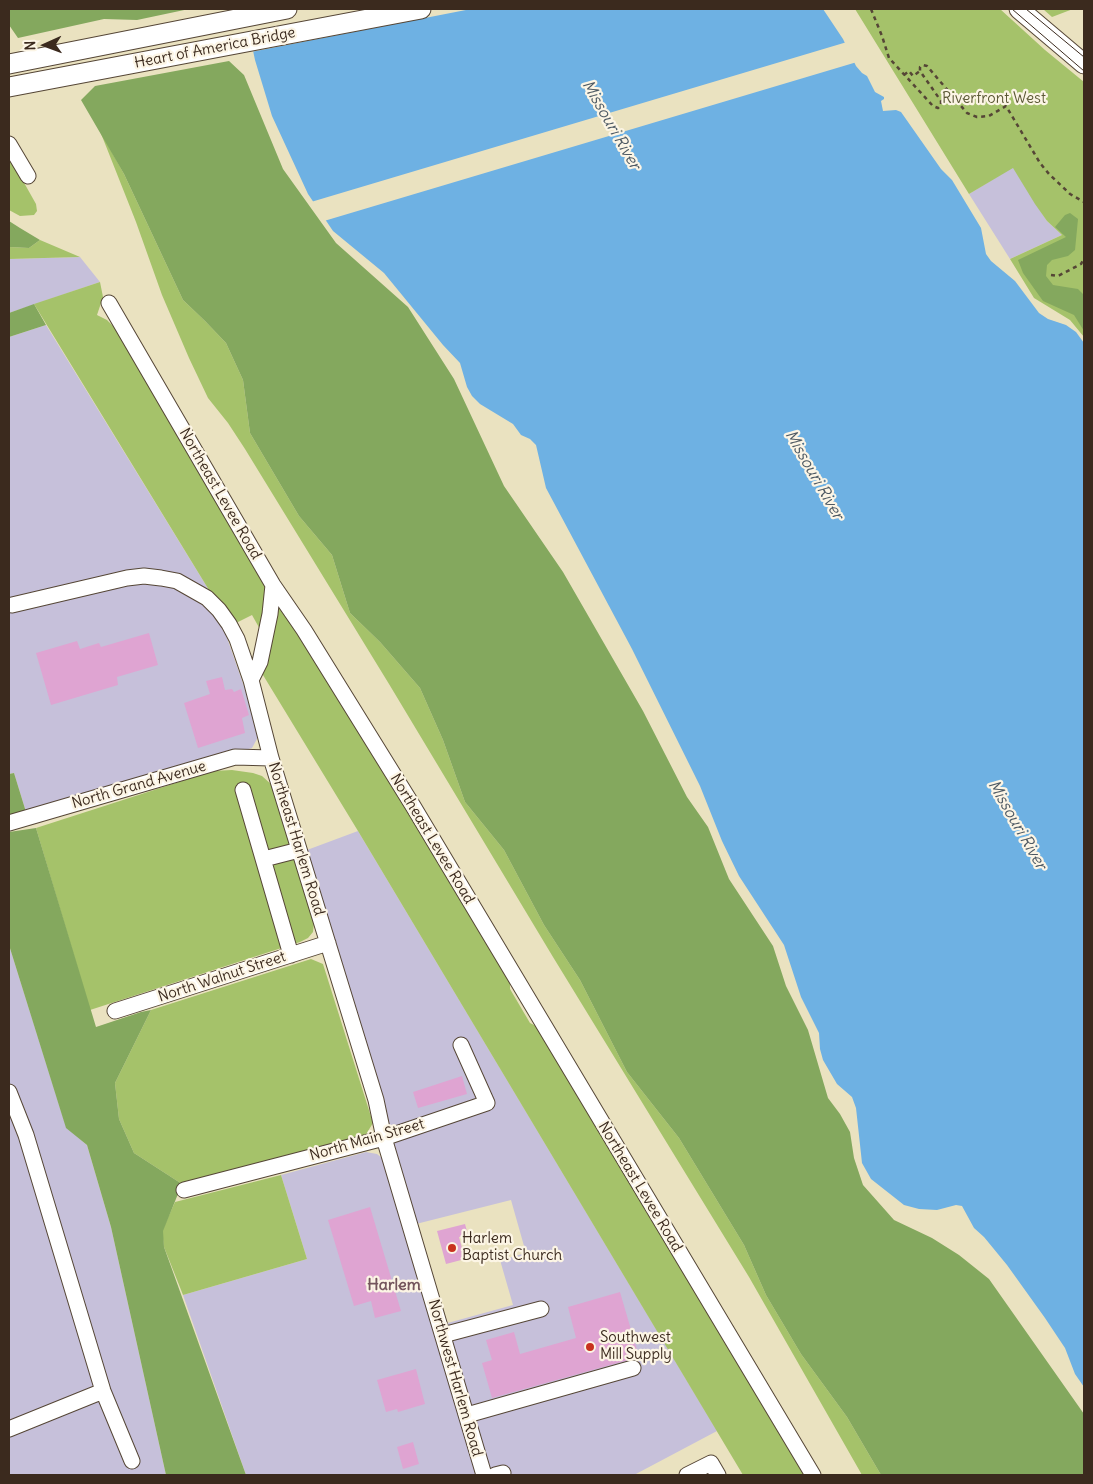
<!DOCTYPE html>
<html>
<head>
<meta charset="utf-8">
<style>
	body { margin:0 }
	#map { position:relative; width:1093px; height:1484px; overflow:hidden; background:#eae2c0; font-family:Delius,sans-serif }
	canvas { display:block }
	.frame { position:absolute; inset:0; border:10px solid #3b2a1e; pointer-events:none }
	.north { position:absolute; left:20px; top:20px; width:50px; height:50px; -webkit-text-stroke:4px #fcf5e5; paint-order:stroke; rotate:268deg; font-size:14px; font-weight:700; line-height:20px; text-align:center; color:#3b2a1e }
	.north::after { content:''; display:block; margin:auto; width:18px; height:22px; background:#3b2a1e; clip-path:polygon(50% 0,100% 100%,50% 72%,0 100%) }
</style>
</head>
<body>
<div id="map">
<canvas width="1093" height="1484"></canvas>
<div class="frame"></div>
<div class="north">N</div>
</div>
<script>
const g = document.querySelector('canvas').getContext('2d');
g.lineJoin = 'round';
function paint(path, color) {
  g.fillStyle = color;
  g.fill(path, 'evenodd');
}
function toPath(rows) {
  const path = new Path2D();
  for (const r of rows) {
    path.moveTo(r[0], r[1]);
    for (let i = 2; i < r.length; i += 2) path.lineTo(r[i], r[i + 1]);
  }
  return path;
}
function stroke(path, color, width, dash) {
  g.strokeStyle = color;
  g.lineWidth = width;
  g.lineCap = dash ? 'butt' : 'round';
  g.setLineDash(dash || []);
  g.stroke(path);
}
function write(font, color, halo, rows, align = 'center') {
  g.font = font + ' Delius,sans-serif';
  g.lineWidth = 4.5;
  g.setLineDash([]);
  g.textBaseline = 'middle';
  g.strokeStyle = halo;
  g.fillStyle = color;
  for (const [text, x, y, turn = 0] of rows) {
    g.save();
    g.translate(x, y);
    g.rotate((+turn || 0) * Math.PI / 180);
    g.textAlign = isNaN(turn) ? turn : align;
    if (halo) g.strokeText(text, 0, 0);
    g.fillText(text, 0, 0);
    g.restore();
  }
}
paint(toPath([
	[1013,167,1047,221,1062,235,1010,259,969,194],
	[80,257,100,282,9,313,9,259],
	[46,325,212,595,259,729,258,737,252,748,26,812,14,773,9,774,9,337],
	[358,831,717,1431,634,1475,490,1475,444,1324,513,1305,500,1260,526,1253,511,1200,416,1224,307,850],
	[9,945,66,1127,87,1145,111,1227,166,1475,9,1475],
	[366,1152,377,1154,382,1158,476,1475,246,1475,183,1295,307,1259,281,1175]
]), '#c6c0da');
paint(toPath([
	[855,9,1000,9,1045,50,1084,82,1084,337,1070,320,1034,298,1010,259,1062,235,1047,221,1035,204,1013,168,969,194],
	[1043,9,1073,9,1052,17],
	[100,131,124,174,183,300,205,321,226,343,243,380,250,433,299,516,332,555,350,613,380,642,420,688,443,740,465,802,504,850,544,925,580,980,627,1072,679,1138,744,1245,766,1295,801,1354,847,1417,881,1475,862,1475,749,1277,553,957,389,684,245,449,228,423,208,398,189,358,162,295,136,222],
	[9,156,36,204,37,211,34,215,20,216,9,210],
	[40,240,80,257,9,259,9,247,29,248],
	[100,282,103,297,97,315,107,320,118,331,261,572,268,591,261,631,252,615,234,624,212,595,34,304],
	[277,604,281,605,432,851,510,981,510,989,530,1023,536,1026,806,1475,743,1475,358,831,263,675,263,669],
	[232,770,253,773,262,776,273,786,314,923,313,932,308,938,300,942,90,1010,36,828,213,771],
	[311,959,323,964,373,1123,365,1136,182,1184,134,1153,119,1119,115,1083,151,1010],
	[281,1175,307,1259,183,1295,164,1247,162,1231,175,1202]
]), '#a5c26a');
paint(toPath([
	[9,9,189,9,137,20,104,19,18,38,9,25],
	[229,61,244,75,283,169,336,243,408,307,454,379,504,486,563,572,643,711,687,797,708,827,729,879,773,946,786,986,808,1030,828,1098,840,1114,850,1132,854,1158,863,1185,894,1220,932,1238,959,1255,989,1279,1084,1414,1084,1475,881,1475,847,1417,801,1354,766,1295,744,1245,679,1138,627,1072,580,980,544,925,504,850,465,802,443,740,420,688,380,642,350,613,332,555,299,516,250,433,243,380,226,343,205,321,183,300,124,174,81,100,95,86],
	[1070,213,1078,219,1075,250,1068,256,1052,260,1047,265,1046,276,1053,285,1078,289,1084,295,1084,331,1074,315,1043,301,1023,273,1018,260,1066,237,1055,227,1065,215],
	[9,221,20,228,40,240,29,248,9,247],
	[34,304,46,325,9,337,9,313],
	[14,773,26,812,9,816,9,774],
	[36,828,96,1027,141,1012,151,1010,115,1083,119,1119,134,1153,182,1184,163,1231,164,1247,246,1475,166,1475,111,1227,87,1145,66,1128,9,945,9,832]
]), '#84a85e');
paint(toPath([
	[249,9,823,9,843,39,856,66,862,73,867,76,875,92,884,97,884,99,881,101,883,111,896,110,901,112,941,169,952,180,981,228,986,254,991,261,1015,281,1039,313,1048,319,1066,325,1076,332,1084,343,1084,1387,1075,1374,1065,1348,1045,1318,1007,1265,984,1237,974,1228,962,1206,956,1205,937,1210,919,1209,904,1205,871,1179,862,1163,856,1108,852,1097,837,1084,823,1060,820,1049,819,1033,801,997,784,945,739,876,722,841,700,786,632,649,546,488,536,445,530,439,521,435,513,424,480,404,472,396,467,387,460,363,443,345,384,273,333,231,308,194,272,116,255,60,248,27]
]), '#6eb1e3');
paint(toPath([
	[246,9,471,9,251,52,246,27],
	[847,42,857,62,324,221,311,202]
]), '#eae2c0');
paint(toPath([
	[149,633,158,665,117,677,118,685,51,705,36,653,77,641,80,649,99,643,101,647],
	[222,677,225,690,232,689,234,692,241,689,249,715,242,718,245,733,198,748,184,703,210,694,206,681],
	[462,1076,467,1094,418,1108,413,1092],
	[370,1207,401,1311,375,1318,371,1301,354,1306,328,1220],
	[465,1224,468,1235,459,1237,465,1259,446,1264,437,1231],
	[620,1292,639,1357,492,1398,482,1363,492,1360,486,1340,514,1332,520,1354,576,1338,568,1307],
	[416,1369,425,1404,398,1412,397,1409,386,1412,377,1380],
	[413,1442,419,1464,403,1469,397,1447]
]), '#dfa4d2');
const minor = toPath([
	[9,144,28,176],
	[109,303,273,585,304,630,413,806,813,1475],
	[12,605,127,578,144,576,161,578,177,581,207,598,219,610,229,624,237,639,251,680,271,758,376,1100,384,1138,484,1475],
	[251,680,260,662,270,614,273,585],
	[243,790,291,955],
	[9,823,235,757,271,758],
	[264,859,299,850],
	[115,1011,328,943],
	[9,1092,26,1135,103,1391,132,1461],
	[184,1190,384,1138,487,1103,461,1045],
	[443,1335,541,1309],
	[467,1415,633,1368],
	[9,1429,103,1391],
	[495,1475,503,1473],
	[687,1475,711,1463,718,1475]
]);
const major = toPath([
	[1019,9,1084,64],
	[9,64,287,9],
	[9,87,421,9]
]);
stroke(minor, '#554636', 17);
stroke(major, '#554636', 21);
stroke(toPath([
	[871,9,882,36,889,58,933,106,938,108,941,105,941,101,920,71,920,67,923,65,927,66,967,113,977,117,989,116,1006,106,1040,163,1049,174,1070,194,1084,202],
	[904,75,909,71,913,76,920,71],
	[1051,275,1058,276,1081,264,1084,259]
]), '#554636', 2.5, [4, 4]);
stroke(minor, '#fff', 15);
stroke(major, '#fff', 19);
stroke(toPath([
	[1012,9,1084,71],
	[1026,9,1084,57]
]), '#3b2a1e', 1);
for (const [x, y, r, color] of [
	[452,1248,5,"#c8321e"],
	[590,1347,5,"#c8321e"]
]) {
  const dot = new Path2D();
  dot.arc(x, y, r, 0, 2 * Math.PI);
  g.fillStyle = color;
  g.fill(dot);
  stroke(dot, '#fcf5e5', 2);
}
write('15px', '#3b2a1e', '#fcf5e5', [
	["Heart of America Bridge",215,48,-11],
	["Northeast Levee Road",220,494,60],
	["North Grand Avenue",139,785,-16],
	["Northeast Harlem Road",296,839,73],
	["Northeast Levee Road",432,839,59],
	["North Walnut Street",222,977,-18],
	["North Main Street",367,1140,-16],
	["Northeast Levee Road",640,1187,59],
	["Northwest Harlem Road",455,1378,74]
]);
write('15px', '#5b5835', '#fcf5e5', [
	["Riverfront West",994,99]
]);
write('15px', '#3b2a1e', '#fcf5e5', [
	["Harlem",462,1239],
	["Baptist Church",462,1256],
	["Southwest",600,1338],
	["Mill Supply",600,1355]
], 'left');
write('italic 16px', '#4d5963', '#fcf5e5', [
	["Missouri River",611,125,60],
	["Missouri River",814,475,60],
	["Missouri River",1017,825,60]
]);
write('bold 16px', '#74555d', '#fcf5e5', [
	["Harlem",394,1285]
]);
</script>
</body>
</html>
